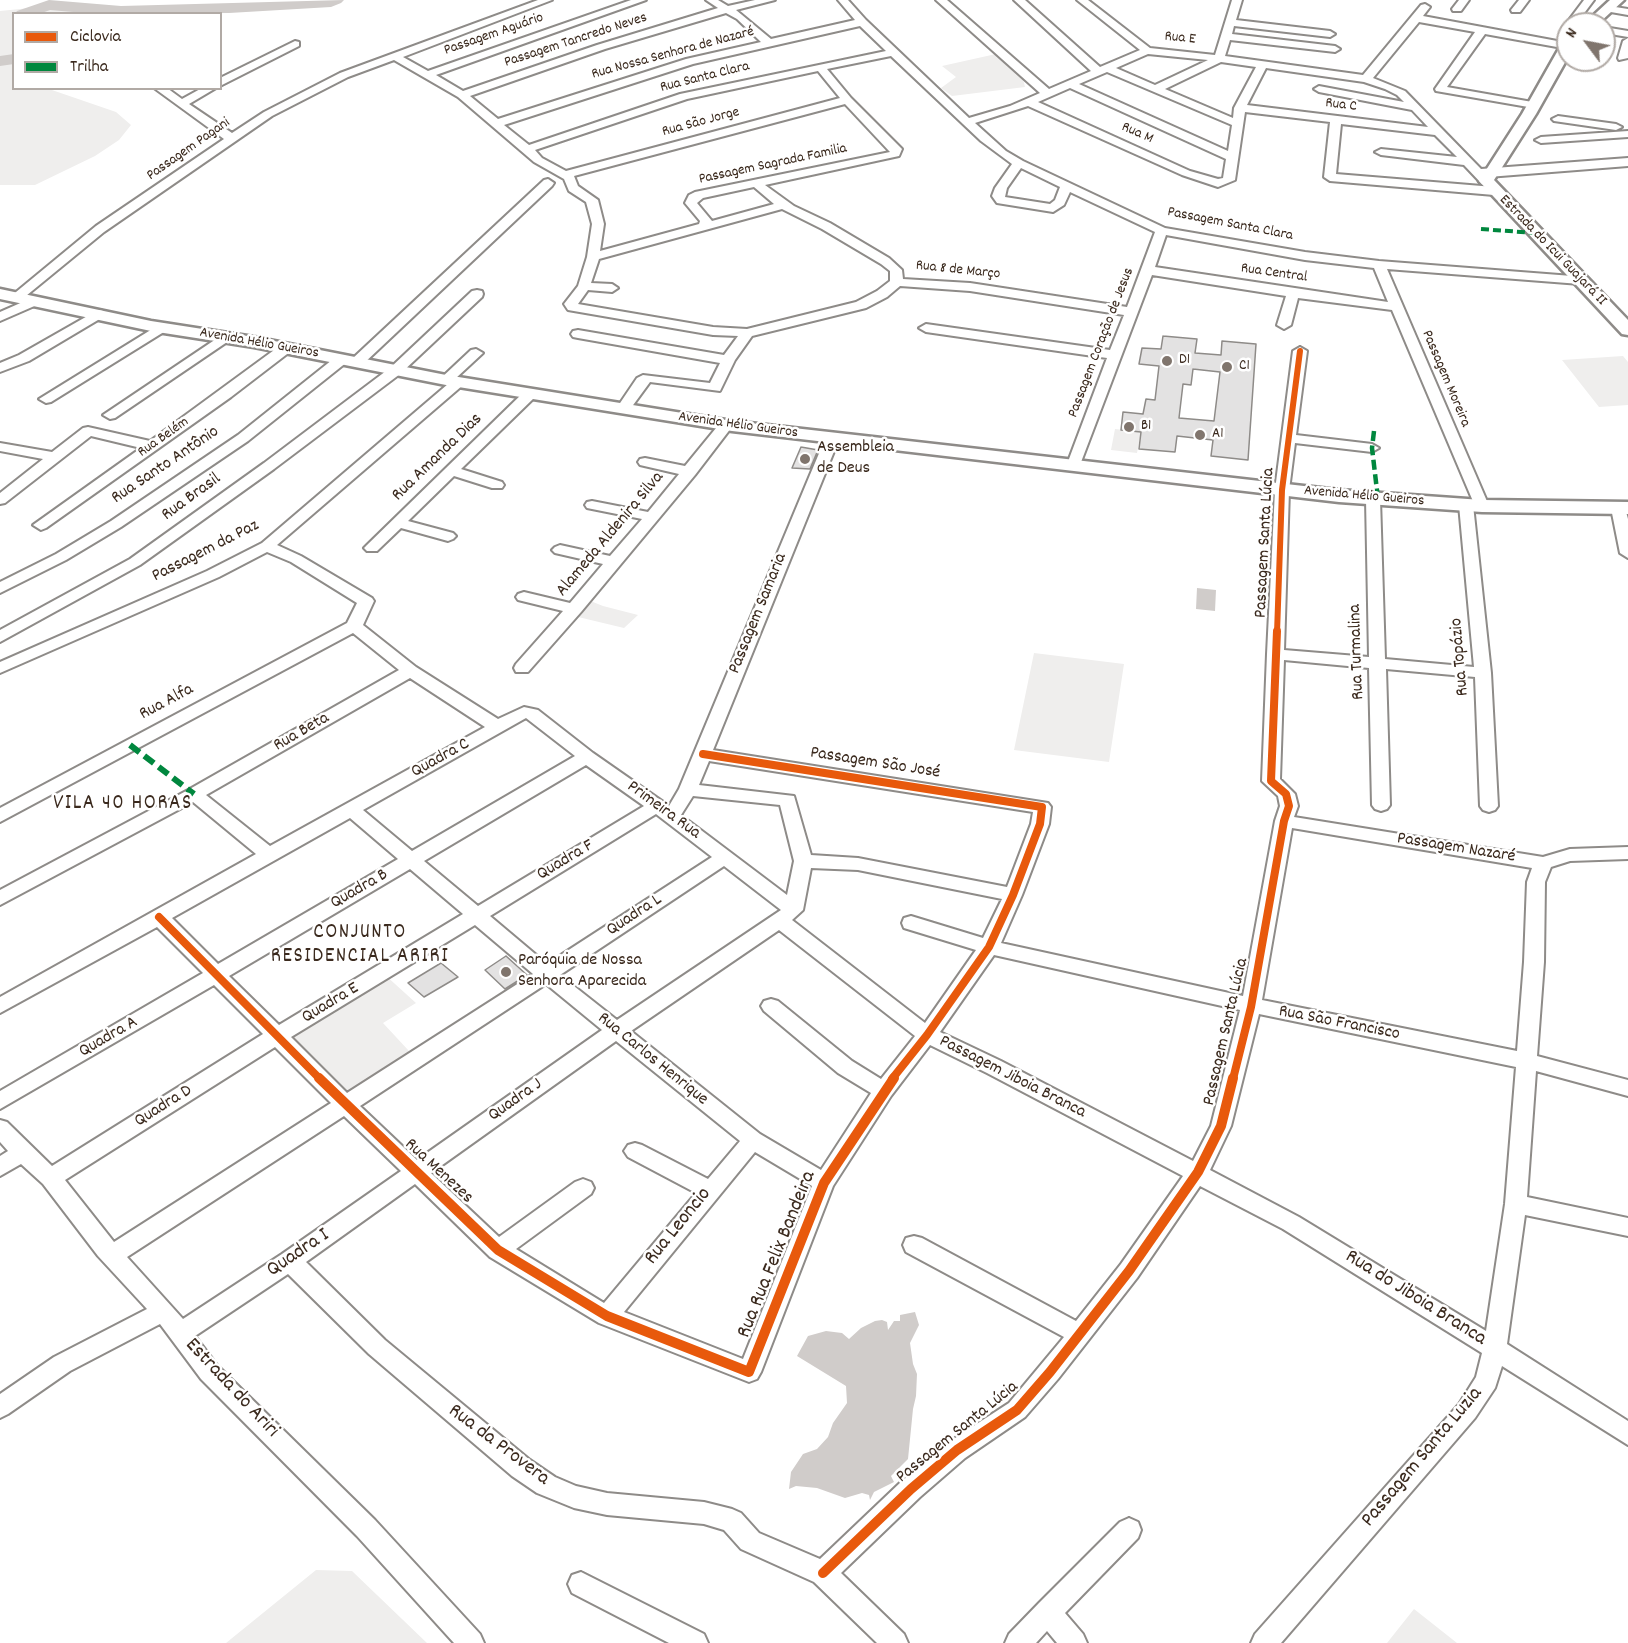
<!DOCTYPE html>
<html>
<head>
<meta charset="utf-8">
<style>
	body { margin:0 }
	#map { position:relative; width:1628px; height:1643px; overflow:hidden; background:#fff; font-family:Dekko,sans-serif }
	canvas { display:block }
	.legend { position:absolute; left:12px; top:12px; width:210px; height:78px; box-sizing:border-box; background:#fff; border:2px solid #b1aaa5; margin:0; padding:8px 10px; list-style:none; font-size:18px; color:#3b2a1e }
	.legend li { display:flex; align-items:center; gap:12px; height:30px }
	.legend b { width:30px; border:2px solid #b1aaa5 }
	.north { position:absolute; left:1556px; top:12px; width:60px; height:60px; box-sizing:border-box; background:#fff; border:2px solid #b1aaa5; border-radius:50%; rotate:302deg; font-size:16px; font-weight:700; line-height:24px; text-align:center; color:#3b2a1e }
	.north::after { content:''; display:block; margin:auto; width:21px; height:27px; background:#80756d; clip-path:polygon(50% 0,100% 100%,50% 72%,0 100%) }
</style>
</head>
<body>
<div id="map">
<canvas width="1628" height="1643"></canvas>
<ul class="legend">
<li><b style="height:8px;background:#e8590c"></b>Ciclovia</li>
<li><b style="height:8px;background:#00873e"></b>Trilha</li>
</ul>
<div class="north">N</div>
</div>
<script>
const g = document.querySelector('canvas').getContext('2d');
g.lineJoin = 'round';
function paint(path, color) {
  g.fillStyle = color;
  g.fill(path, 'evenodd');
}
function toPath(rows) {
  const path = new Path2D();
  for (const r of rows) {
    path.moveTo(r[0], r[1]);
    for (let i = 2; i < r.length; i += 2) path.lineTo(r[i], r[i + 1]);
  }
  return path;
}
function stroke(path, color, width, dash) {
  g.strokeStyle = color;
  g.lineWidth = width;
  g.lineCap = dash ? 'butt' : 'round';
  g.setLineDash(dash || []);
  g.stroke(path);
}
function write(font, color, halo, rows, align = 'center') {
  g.font = font + ' Dekko,sans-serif';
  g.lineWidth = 5;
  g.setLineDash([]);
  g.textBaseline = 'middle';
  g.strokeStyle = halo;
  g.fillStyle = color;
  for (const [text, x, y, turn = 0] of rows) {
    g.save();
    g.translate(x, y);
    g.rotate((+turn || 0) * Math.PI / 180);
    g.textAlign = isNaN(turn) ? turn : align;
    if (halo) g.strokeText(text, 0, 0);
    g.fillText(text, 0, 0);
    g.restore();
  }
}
paint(toPath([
	[50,6,142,10,147,13,14,14,14,88,49,89,116,112,131,125,119,140,95,156,35,185,0,185,0,11],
	[996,54,1023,79,1025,87,952,96,941,88,956,77,942,66],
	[1623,356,1628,362,1628,405,1599,407,1562,360],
	[1115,429,1141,432,1137,453,1111,450],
	[588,600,603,606,638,615,624,628,574,616],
	[1034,653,1124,664,1109,762,1014,750],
	[384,974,416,1003,383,1023,409,1051,346,1093,285,1037],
	[316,1570,352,1571,427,1643,226,1643],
	[1414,1609,1457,1643,1387,1643]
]), '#efeeed');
paint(toPath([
	[1197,588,1216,590,1215,611,1196,609],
	[915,1312,919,1325,910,1343,913,1364,917,1374,916,1396,913,1409,908,1459,891,1476,894,1482,874,1492,870,1500,869,1495,862,1493,845,1498,817,1488,796,1486,789,1489,791,1472,803,1454,817,1449,828,1437,833,1423,847,1403,846,1386,797,1356,808,1336,826,1331,842,1333,849,1339,861,1328,875,1321,882,1320,887,1322,888,1330,894,1321,900,1321,900,1315]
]), '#d0ccca');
paint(toPath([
	[49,0,121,6,344,0,341,3,331,7,229,13,96,14,50,10,39,14,15,14,17,11,49,0],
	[14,54,14,64,0,66,0,56,14,54]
]), '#d0ccca');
const building = toPath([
	[1163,336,1197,339,1195,353,1221,355,1222,341,1256,344,1248,460,1211,456,1213,440,1177,436,1175,452,1139,449,1141,432,1121,430,1123,412,1143,414,1146,399,1155,400,1159,366,1139,364,1142,348,1161,349,1163,336],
	[1193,369,1220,372,1214,421,1179,418,1183,384,1191,385,1193,369],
	[801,447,818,450,810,469,792,468,801,447],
	[506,956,527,975,505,989,485,970,506,956],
	[441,963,458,977,424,997,408,983,441,963]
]);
paint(building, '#e3e2e2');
stroke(building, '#8e8b88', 1.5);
const minor = toPath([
	[538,0,552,0,403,57,428,71,631,0,646,0,436,75,463,91,597,45,718,8,706,0,718,0,728,6,755,0,775,0,736,10,771,39,855,20,838,0,848,0,866,20,969,118,1010,106,1040,93,936,0,947,0,1049,89,1091,71,1014,0,1025,0,1100,67,1140,50,1077,0,1088,0,1150,48,1215,55,1232,0,1242,0,1236,20,1330,31,1335,34,1330,37,1234,26,1232,34,1335,46,1340,49,1335,52,1230,40,1225,56,1363,75,1421,5,1425,4,1430,7,1423,16,1568,43,1568,49,1485,34,1447,87,1538,103,1538,107,1534,108,1436,91,1435,89,1475,32,1419,22,1373,78,1405,91,1481,169,1628,158,1628,166,1488,177,1492,181,1486,185,1482,184,1464,165,1381,155,1375,152,1381,149,1457,157,1435,135,1341,124,1336,174,1494,187,1500,191,1494,195,1330,181,1324,177,1330,122,1245,112,1235,180,1218,187,1182,175,1028,106,975,123,1006,151,1023,161,1165,228,1305,252,1379,261,1585,277,1586,280,1580,284,1387,269,1489,506,1482,510,1475,506,1392,310,1298,298,1291,325,1284,329,1277,325,1286,296,1152,275,1078,470,1068,470,1066,467,1107,358,926,332,919,328,926,324,1110,350,1124,315,970,291,900,286,887,297,866,308,752,336,735,360,720,391,650,382,628,412,618,412,616,409,637,378,643,375,710,383,720,363,578,338,573,337,571,334,573,331,578,330,724,355,738,336,713,335,568,310,564,304,578,286,587,257,592,224,586,202,569,191,564,179,534,162,458,97,394,60,348,77,272,116,104,232,21,300,11,300,10,297,96,226,224,139,154,88,167,88,182,99,202,88,216,88,189,104,232,133,264,112,340,73,538,0],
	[726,13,737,19,761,42,686,59,498,119,470,96,605,49,726,13],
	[860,26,886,51,680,94,529,145,504,125,693,64,860,26],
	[1148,54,1208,60,1155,85,1116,68,1148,54],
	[891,56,981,141,1012,164,995,188,992,196,997,203,1053,212,1064,205,1070,192,1155,232,1127,307,970,283,903,279,902,270,889,258,830,223,794,206,765,185,899,156,902,149,851,98,827,69,891,56],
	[1221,62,1256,67,1234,108,1233,118,1165,89,1221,62],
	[1266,68,1364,82,1385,89,1397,95,1404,102,1319,86,1314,89,1319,92,1412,110,1428,127,1247,105,1266,68],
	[818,71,840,98,566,171,542,158,535,150,687,99,818,71],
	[1107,72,1232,125,1228,151,1079,84,1107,72],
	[1070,88,1226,159,1223,178,1218,179,1190,171,1038,102,1070,88],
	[845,104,890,152,695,192,689,195,685,203,700,221,699,224,600,251,604,224,598,200,578,186,574,176,845,104],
	[1021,168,1060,187,1055,200,1050,204,1005,197,1007,188,1021,168],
	[754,187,774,204,712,221,697,203,703,198,754,187],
	[782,209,822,229,881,264,890,271,890,281,877,291,856,302,747,329,713,327,578,304,588,290,612,292,618,288,612,284,591,283,599,259,782,209],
	[1166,235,1305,260,1374,268,1388,302,1155,267,1166,235],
	[1459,0,1469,0,1461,11,1453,11,1452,9,1459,0],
	[1519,0,1529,0,1520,12,1512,12,1511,10,1519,0],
	[1584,0,1594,0,1576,24,1568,24,1567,26,1566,24,1584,0],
	[1609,6,1628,9,1628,15,1605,11,1605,7,1609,6],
	[1604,27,1628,31,1628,37,1604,33,1604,27],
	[1628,38,1628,58,1619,60,1618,58,1623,41,1628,38],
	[295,41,299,42,299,46,220,86,220,78,295,41],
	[1558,116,1616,124,1622,127,1616,130,1554,121,1552,119,1558,116],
	[1628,131,1628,137,1541,143,1535,140,1541,137,1628,131],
	[548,179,554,183,552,186,362,365,352,365,350,362,352,359,544,180,548,179],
	[477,290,482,291,483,294,482,297,400,374,274,469,140,565,0,642,0,630,130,559,264,463,390,368,472,291,477,290],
	[34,297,41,301,39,304,0,321,0,312,34,297],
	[98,310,103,311,105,314,103,317,29,361,0,372,0,363,19,355,98,310],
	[162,323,169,327,167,330,51,402,46,403,39,399,162,323],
	[225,333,230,334,232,337,230,340,115,418,110,419,103,415,225,333],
	[286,344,291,345,293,348,291,351,231,397,46,528,41,530,33,525,141,448,91,436,5,503,0,504,0,493,43,459,0,451,0,443,52,452,83,428,88,427,150,441,281,345,286,344],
	[1300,347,1307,351,1296,435,1372,444,1379,448,1372,452,1295,443,1289,490,1284,650,1369,657,1366,499,1373,495,1380,499,1385,659,1474,667,1459,505,1466,501,1471,502,1473,505,1491,673,1498,806,1495,810,1489,812,1483,810,1480,806,1475,677,1386,669,1390,805,1387,809,1381,811,1375,809,1372,805,1369,668,1284,660,1280,779,1295,794,1298,806,1294,817,1543,857,1570,849,1628,847,1628,859,1570,861,1551,867,1545,882,1544,962,1537,1056,1628,1080,1628,1096,1536,1071,1527,1197,1628,1218,1628,1236,1525,1215,1507,1344,1628,1421,1628,1445,1502,1366,1495,1388,1475,1418,1281,1643,1251,1643,1255,1634,1459,1404,1476,1377,1482,1353,1283,1229,1200,1186,1137,1278,1058,1379,1025,1417,965,1458,920,1497,841,1573,904,1634,908,1643,877,1643,814,1582,741,1549,724,1530,704,1524,607,1515,574,1508,537,1493,512,1476,369,1354,288,1274,195,1336,217,1365,375,1520,480,1634,484,1643,454,1643,357,1536,201,1379,160,1324,70,1371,8,1414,0,1418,0,1394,54,1357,147,1309,98,1256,43,1184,21,1164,0,1176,0,1156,8,1151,0,1142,0,1120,7,1122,52,1166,263,1034,214,985,0,1109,0,1091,203,973,157,927,0,1013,0,997,256,854,193,802,0,905,0,890,188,790,399,670,353,633,0,822,0,808,347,623,357,603,291,562,267,552,219,577,0,673,0,662,207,571,262,543,448,384,441,383,439,380,471,350,476,349,483,353,456,378,463,379,465,382,463,385,277,545,301,556,372,598,374,601,363,625,416,667,498,719,524,707,538,710,593,753,669,806,679,789,825,439,832,435,837,436,839,439,713,750,1048,803,1051,807,1049,824,1022,895,1001,943,1243,996,1275,821,1280,806,1278,796,1262,781,1267,654,1275,490,1293,351,1300,347],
	[410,678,485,727,270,846,206,795,410,678],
	[526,718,575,756,412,851,363,810,526,718],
	[709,761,1033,812,1031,824,1007,887,858,858,811,855,794,796,699,785,709,761],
	[586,765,644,806,478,906,424,861,586,765],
	[693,796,780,805,794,861,787,895,681,815,693,796],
	[656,814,712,857,547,964,490,916,656,814],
	[350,818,398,859,218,964,172,918,350,818],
	[1292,828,1532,868,1527,882,1524,962,1517,1051,1262,1000,1292,828],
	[724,866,781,910,617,1020,560,975,724,866],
	[811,868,858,870,1002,899,983,938,911,916,904,918,902,923,904,928,976,950,925,1023,792,920,803,910,811,868],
	[410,869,463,914,279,1025,229,976,410,869],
	[475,925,533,974,347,1093,291,1037,475,925],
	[779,930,915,1036,881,1079,852,1061,778,1001,771,999,764,1001,761,1006,764,1011,838,1073,871,1093,821,1170,760,1134,631,1031,779,930],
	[994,955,1240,1010,1211,1126,1193,1161,1001,1061,940,1032,994,955],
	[546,984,602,1030,417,1160,360,1106,546,984],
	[1259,1014,1516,1067,1505,1204,1486,1331,1299,1217,1210,1170,1231,1126,1259,1014],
	[616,1041,740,1141,708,1179,642,1145,635,1143,628,1145,624,1151,628,1157,696,1193,604,1303,516,1249,591,1194,594,1188,591,1182,583,1179,575,1182,499,1237,431,1173,616,1041],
	[930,1045,987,1073,1183,1176,1121,1264,1076,1321,922,1238,914,1236,906,1238,903,1245,906,1252,1064,1337,1009,1403,949,1442,902,1481,820,1559,759,1533,741,1513,732,1509,704,1502,607,1493,576,1486,555,1477,530,1460,385,1340,306,1262,415,1184,490,1257,599,1323,749,1382,757,1379,761,1372,833,1186,891,1096,930,1045],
	[275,1047,331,1103,114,1242,65,1180,275,1047],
	[344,1116,401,1171,282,1254,183,1319,127,1257,344,1116],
	[755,1152,812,1186,743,1359,624,1312,755,1152],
	[342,355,349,359,347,362,248,441,121,527,66,560,0,593,0,582,56,554,111,521,238,435,337,356,342,355],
	[530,390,535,391,537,394,535,397,461,469,502,482,504,485,502,488,492,488,454,476,408,521,453,533,456,536,453,539,448,541,401,528,377,551,367,551,364,548,367,545,525,391,530,390],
	[726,421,733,425,731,428,695,475,581,612,528,672,516,672,514,668,516,664,563,611,518,600,516,597,518,594,524,592,570,603,603,564,555,553,552,550,555,547,560,545,610,556,642,519,587,508,585,505,587,502,592,501,648,512,679,474,640,465,638,462,640,459,645,458,685,466,721,422,726,421],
	[1618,504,1625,508,1628,519,1628,558,1620,553,1611,508,1618,504],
	[1129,1518,1138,1522,1141,1530,1138,1538,1065,1613,1083,1634,1087,1643,1057,1643,1047,1631,1036,1643,1005,1643,1009,1634,1039,1603,1120,1522,1129,1518],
	[581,1572,704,1634,708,1643,669,1643,572,1593,568,1584,572,1575,581,1572]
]);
const major = toPath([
	[1610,0,1624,0,1598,24,1584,24,1610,0],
	[1568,41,1568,57,1536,114,1494,180,1628,320,1628,335,1622,334,1479,181,1522,114,1561,45,1568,41],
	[0,289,151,321,254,337,446,375,732,421,1339,490,1482,500,1628,502,1628,514,1482,512,1339,502,732,431,446,385,254,347,151,331,0,299,0,289]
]);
stroke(minor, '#8e8b88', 4);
stroke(major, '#8e8b88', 5);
paint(minor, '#fff');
paint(major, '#fff');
stroke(toPath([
	[1481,229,1535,233]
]), '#00873e', 4, [8, 4]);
stroke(toPath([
	[1374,431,1372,448,1378,499]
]), '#00873e', 4.5, [10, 4.5]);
stroke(toPath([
	[130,745,194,794]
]), '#00873e', 6, [12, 6]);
stroke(toPath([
	[1277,633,1282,490,1300,351]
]), '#e8590c', 6);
stroke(toPath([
	[703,754,1042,807,1040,824,1013,895,989,947,927,1035,892,1079],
	[159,917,320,1079],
	[1233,1079,1251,1007,1284,821,1289,806,1286,794,1271,781,1277,631]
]), '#e8590c', 8);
stroke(toPath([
	[319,1078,498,1250,607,1316,749,1372,824,1183,894,1078],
	[823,1573,911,1489,957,1450,1017,1410,1050,1372,1129,1271,1198,1172,1221,1126,1233,1078]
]), '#e8590c', 10);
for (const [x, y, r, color] of [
	[1167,361,6,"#80756d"],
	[1227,367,6,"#80756d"],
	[1129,427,6,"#80756d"],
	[1200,435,6,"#80756d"],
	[805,459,6,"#80756d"],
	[506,972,6,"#80756d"]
]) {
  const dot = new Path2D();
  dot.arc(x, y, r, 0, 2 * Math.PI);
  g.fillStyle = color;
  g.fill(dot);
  stroke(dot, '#fff', 2);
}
write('15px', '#3b2a1e', '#fff', [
	["Passagem Aguário",494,35,-19],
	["Rua E",1180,39,6],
	["Passagem Tancredo Neves",576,41,-18],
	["Rua Nossa Senhora de Nazaré",673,54,-15],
	["Rua Santa Clara",705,78,-14],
	["Rua C",1341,106,7],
	["Rua São Jorge",701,123,-15],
	["Rua M",1137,134,24],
	["Passagem Pagani",189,150,-35],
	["Passagem Sagrada Familia",773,165,-12],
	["Passagem Santa Clara",1230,225,11],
	["Estrada do Icui Guajará II",1552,251,46],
	["Rua 8 de Março",958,271,6],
	["Rua Central",1274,274,8],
	["Passagem Coração de Jesus",1102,343,-69],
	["Avenida Hélio Gueiros",259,344,10],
	["Passagem Moreira",1445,379,67],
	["Avenida Hélio Gueiros",738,426,8],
	["Rua Belém",164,438,-35],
	["Avenida Hélio Gueiros",1364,497,5]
]);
write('15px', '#3b2a1e', '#fff', [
	["D1",1179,361],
	["C1",1239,367],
	["B1",1141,427],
	["A1",1212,435]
], 'left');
write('18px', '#3b2a1e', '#fff', [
	["Assembleia",817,449],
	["de Deus",817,470],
	["Paróquia de Nossa",518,962],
	["Senhora Aparecida",518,983]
], 'left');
write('18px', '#3b2a1e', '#fff', [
	["Rua Amanda Dias",438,458,-44],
	["Rua Santo Antônio",166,466,-34],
	["Rua Brasil",192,498,-36],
	["Alameda Aldenira Silva",611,535,-50],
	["Passagem Santa Lúcia",1266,543,-87],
	["Passagem da Paz",206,552,-27],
	["Passagem Samaria",759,614,-68],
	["Rua Turmalina",1358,652,-92],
	["Rua Topázio",1461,657,-95],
	["Rua Alfa",167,703,-28],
	["Rua Beta",302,733,-30],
	["Quadra C",441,759,-29],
	["Passagem São José",875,764,9],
	["Primeira Rua",663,811,36],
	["Passagem Nazaré",1456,849,9],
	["Quadra F",566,861,-31],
	["Quadra B",360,890,-30],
	["Quadra L",635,916,-33],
	["Quadra E",331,1004,-31],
	["Rua São Francisco",1339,1024,11],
	["Passagem Santa Lúcia",1227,1032,-77],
	["Quadra A",109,1038,-30],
	["Rua Carlos Henrique",652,1060,39],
	["Passagem Jiboia Branca",1012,1078,27],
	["Quadra J",516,1101,-35],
	["Quadra D",164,1107,-32],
	["Rua Menezes",438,1172,43],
	["Passagem Santa Lúcia",958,1433,-39]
]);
g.letterSpacing = '1.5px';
write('21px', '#3b2a1e', '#fff', [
	["VILA 40 HORAS",123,805],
	["CONJUNTO",360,934],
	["RESIDENCIAL ARIRI",360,958]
]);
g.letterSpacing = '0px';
write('21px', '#3b2a1e', '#fff', [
	["Rua Leoncio",679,1227,-51],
	["Quadra I",299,1254,-34],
	["Rua Rua Felix Bandeira",778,1255,-68],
	["Rua do Jiboia Branca",1415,1299,32],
	["Estrada do Ariri",231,1389,47],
	["Rua da Provera",498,1446,37],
	["Passagem Santa Luzia",1423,1458,-50]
]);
</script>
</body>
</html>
